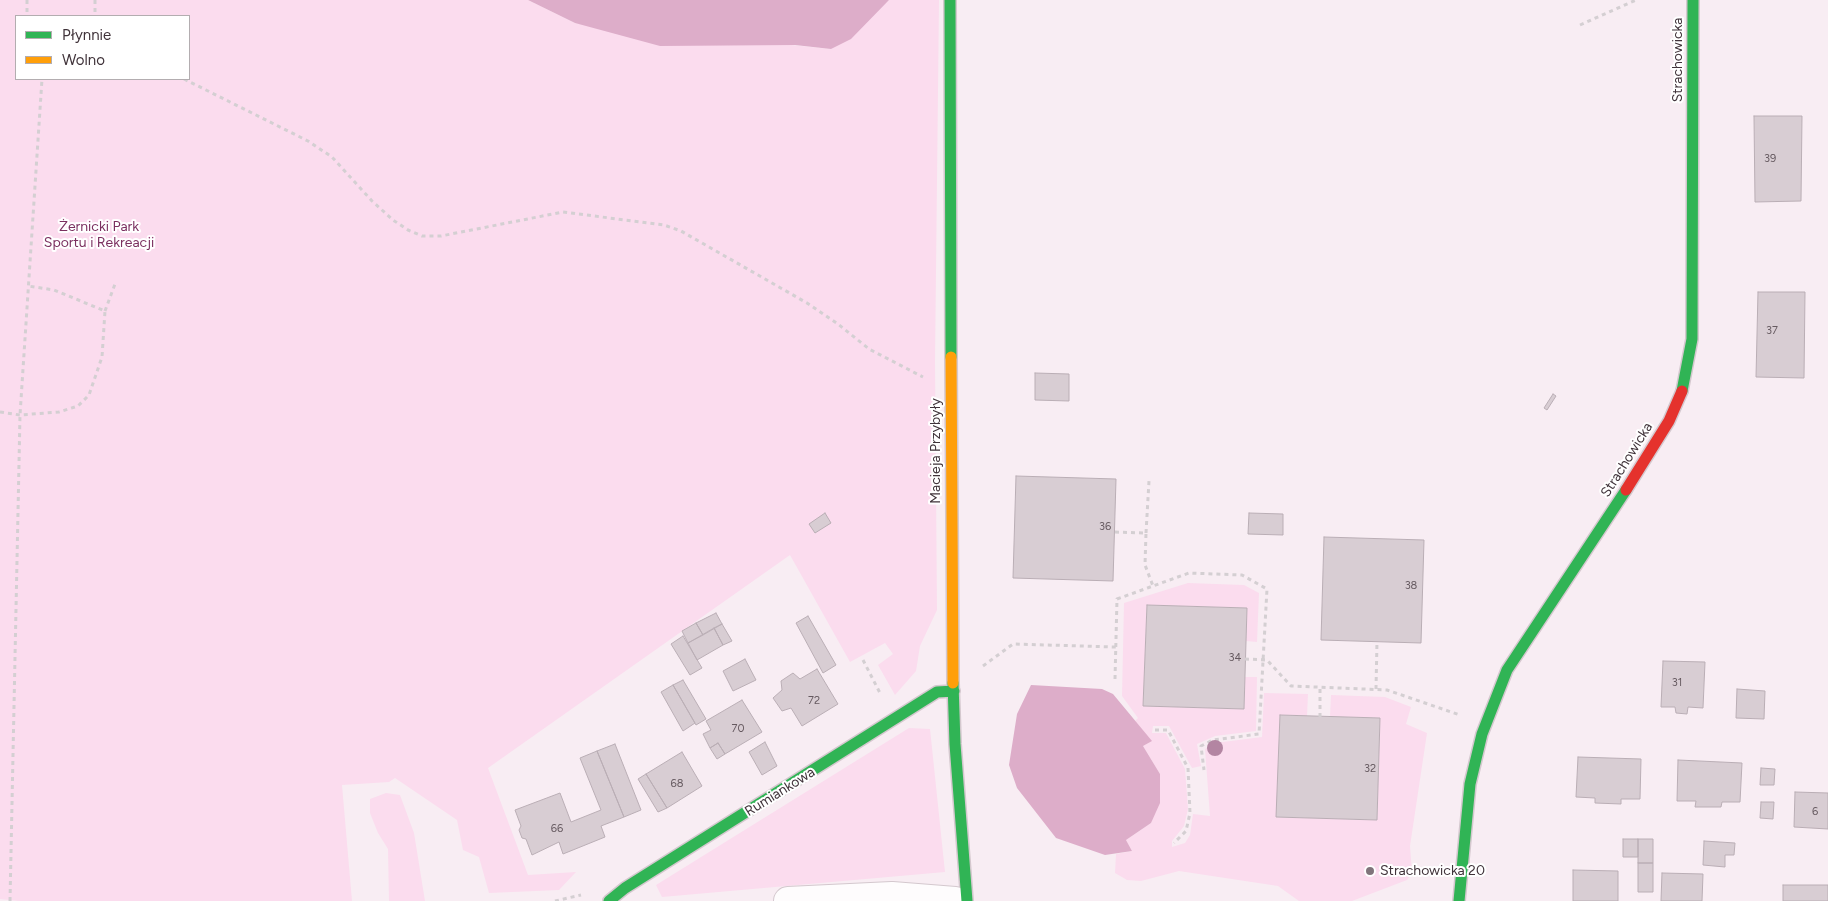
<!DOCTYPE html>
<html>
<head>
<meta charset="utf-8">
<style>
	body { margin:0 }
	#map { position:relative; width:1828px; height:901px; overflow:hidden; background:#f8edf3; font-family:Figtree,sans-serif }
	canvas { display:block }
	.legend { position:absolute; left:15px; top:15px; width:175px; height:65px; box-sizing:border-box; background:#fff; border:1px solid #b3adb0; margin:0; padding:6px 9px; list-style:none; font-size:15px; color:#40333a }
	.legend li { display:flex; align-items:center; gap:10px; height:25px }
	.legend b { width:25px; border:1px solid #b3adb0 }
</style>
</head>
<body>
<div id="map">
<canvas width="1828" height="901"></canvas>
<ul class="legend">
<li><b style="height:6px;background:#30b455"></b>Płynnie</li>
<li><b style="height:6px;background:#ff9f0a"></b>Wolno</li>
</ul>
</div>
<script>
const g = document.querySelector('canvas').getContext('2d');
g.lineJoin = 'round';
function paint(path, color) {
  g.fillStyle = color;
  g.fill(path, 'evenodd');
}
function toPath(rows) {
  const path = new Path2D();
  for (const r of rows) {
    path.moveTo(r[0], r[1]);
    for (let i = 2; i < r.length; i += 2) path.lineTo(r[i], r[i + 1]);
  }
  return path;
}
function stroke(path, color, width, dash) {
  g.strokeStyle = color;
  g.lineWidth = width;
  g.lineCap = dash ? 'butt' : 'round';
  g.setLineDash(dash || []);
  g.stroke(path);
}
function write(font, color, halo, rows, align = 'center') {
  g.font = font + ' Figtree,sans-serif';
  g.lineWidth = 4;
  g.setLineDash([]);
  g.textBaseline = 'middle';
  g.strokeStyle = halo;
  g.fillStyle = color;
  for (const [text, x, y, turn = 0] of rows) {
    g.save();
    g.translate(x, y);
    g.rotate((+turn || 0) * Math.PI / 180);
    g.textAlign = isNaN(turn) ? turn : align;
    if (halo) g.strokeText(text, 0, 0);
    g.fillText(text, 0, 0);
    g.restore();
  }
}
paint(toPath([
	[0,0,528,0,575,23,831,49,889,0,939,0,935,362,937,610,920,646,916,671,895,695,878,665,893,654,885,643,850,662,790,555,488,768,528,875,576,872,559,890,489,893,479,857,463,850,457,820,395,778,389,782,342,785,352,901,19,901,0,899],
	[16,16,189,16,189,79,16,79],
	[1188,583,1244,585,1259,593,1257,642,1246,641,1247,608,1147,605,1143,706,1244,709,1245,677,1257,677,1256,731,1215,736,1197,744,1201,766,1192,768,1169,726,1153,726,1152,733,1166,733,1185,769,1188,809,1184,826,1172,841,1172,847,1185,843,1190,835,1193,814,1210,816,1205,749,1215,743,1262,737,1264,693,1308,694,1307,716,1280,715,1277,817,1377,820,1380,718,1330,717,1331,695,1385,697,1411,707,1406,724,1427,733,1410,846,1412,873,1407,880,1352,901,1299,901,1278,886,1179,871,1141,881,1127,880,1115,873,1116,854,1132,851,1126,840,1151,823,1160,774,1143,746,1151,741,1135,721,1138,718,1122,696,1124,603],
	[909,728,930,729,945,872,662,897,656,885],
	[386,793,400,795,414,833,425,901,389,901,388,849,378,833,370,813,370,799]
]), '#fbdcee');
paint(toPath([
	[528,0,889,0,851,39,831,49,795,45,660,46,575,23],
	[1031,685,1102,689,1113,694,1152,741,1143,746,1160,774,1160,803,1151,823,1126,840,1132,851,1105,855,1056,838,1017,788,1009,765,1017,714]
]), '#ddadc9');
const building = toPath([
	[1754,116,1802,116,1801,201,1755,202,1754,116],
	[1758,292,1805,292,1804,378,1756,377,1758,292],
	[1035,373,1069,374,1069,401,1035,400,1035,373],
	[1553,394,1556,396,1547,410,1544,408,1553,394],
	[1016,476,1116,479,1113,581,1013,578,1016,476],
	[825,513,831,523,815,533,809,524,825,513],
	[1249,513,1283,514,1283,535,1248,534,1249,513],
	[1324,537,1424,540,1421,643,1321,640,1324,537],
	[1147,605,1247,608,1244,709,1143,706,1147,605],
	[716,613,722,624,703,635,696,623,716,613],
	[808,616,836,665,823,673,796,623,808,616],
	[696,623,703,635,688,643,682,631,696,623],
	[722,624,732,641,723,645,714,628,722,624],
	[714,628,723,645,697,660,688,643,714,628],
	[683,636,702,668,690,675,671,644,683,636],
	[745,659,756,680,733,691,723,671,745,659],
	[1663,661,1705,662,1703,708,1688,707,1687,714,1676,713,1675,707,1661,707,1663,661],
	[817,669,838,704,802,726,791,708,782,711,773,698,782,690,781,681,793,673,800,679,817,669],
	[683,680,706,719,696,725,673,685,683,680],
	[673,685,695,723,683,731,661,692,673,685],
	[1737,689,1765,691,1764,719,1736,718,1737,689],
	[742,700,762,732,725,754,718,743,710,748,703,734,711,730,706,721,742,700],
	[1280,715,1380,718,1377,820,1276,817,1280,715],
	[765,742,777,766,762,775,749,752,765,742],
	[718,743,725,754,717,759,710,748,718,743],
	[615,744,641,810,624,817,597,751,615,744],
	[597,751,624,817,601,826,605,837,563,854,559,842,532,855,526,839,522,838,519,830,521,826,515,810,560,793,571,822,601,810,580,758,597,751],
	[682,752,702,786,667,808,646,774,682,752],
	[1578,757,1641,759,1640,799,1621,799,1621,804,1595,803,1595,798,1576,797,1578,757],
	[1678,760,1742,763,1740,802,1722,802,1721,807,1695,807,1696,801,1677,801,1678,760],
	[1761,768,1775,769,1774,785,1760,785,1761,768],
	[646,774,667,808,658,812,638,779,646,774],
	[1795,792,1828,793,1828,829,1794,827,1795,792],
	[1761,802,1774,802,1773,819,1760,818,1761,802],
	[1623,839,1638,839,1638,857,1623,857,1623,839],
	[1638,839,1653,839,1653,863,1638,863,1638,839],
	[1704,841,1735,843,1734,855,1725,855,1725,867,1703,865,1704,841],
	[1638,863,1653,863,1653,892,1638,892,1638,863],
	[1366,869,1374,869,1374,874,1366,874,1366,869],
	[1573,870,1618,871,1618,901,1573,901,1573,870],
	[1662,873,1703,874,1702,901,1661,901,1662,873],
	[1783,885,1828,885,1828,901,1783,901,1783,885]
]);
paint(building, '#d8cdd3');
stroke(building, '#baaeb5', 1);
const street = toPath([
	[788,901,892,896,955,901]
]);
const fast = toPath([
	[950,0,951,357],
	[1682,391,1692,339,1693,0],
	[953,683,955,744,967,901],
	[609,901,625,888,937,692,954,691],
	[1459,901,1470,784,1482,734,1507,670,1626,490]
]);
const slow = toPath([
	[951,357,953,683]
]);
const jam = toPath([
	[1626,490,1669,421,1682,391]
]);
stroke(street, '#d4c8ce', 30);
stroke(fast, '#d4c8ce', 14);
stroke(slow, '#d4c8ce', 14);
stroke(jam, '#d4c8ce', 14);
stroke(toPath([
	[27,0,27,16],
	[95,0,95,16],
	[1580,25,1636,0],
	[184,79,308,141,332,157,372,201,393,220,408,230,422,236,441,236,563,212,664,225,681,231,807,303,838,324,869,349,923,377],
	[105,311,115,284],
	[0,412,20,415,59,412,78,406,89,395,102,357,105,311,54,290,28,286],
	[1115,532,1146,533,1145,565,1153,586],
	[1146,533,1149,481],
	[1245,659,1267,660,1291,686,1387,690,1460,715],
	[863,660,880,693],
	[983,666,1013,644,1116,647],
	[1115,679,1117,599,1189,573,1242,575,1267,589,1259,734,1213,740,1201,746,1204,770],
	[1376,689,1377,641],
	[1320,717,1320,687],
	[1155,730,1168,730,1188,768,1190,813,1186,831,1174,843],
	[10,901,20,415,42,79],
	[555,901,581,895]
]), '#d4cfd2', 3, [4, 4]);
stroke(street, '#fefcfd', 28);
stroke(fast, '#30b455', 11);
stroke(slow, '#ff9f0a', 11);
stroke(jam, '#e5322d', 11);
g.fillStyle = '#b385a2';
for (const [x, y] of [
	[1215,748]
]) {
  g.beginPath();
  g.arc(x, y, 8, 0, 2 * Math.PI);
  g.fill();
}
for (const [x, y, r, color] of [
	[1370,871,5,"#80747b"]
]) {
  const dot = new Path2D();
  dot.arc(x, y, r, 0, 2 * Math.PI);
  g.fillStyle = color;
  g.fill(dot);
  stroke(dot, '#fff', 2);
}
write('11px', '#665a60', null, [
	["39",1770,159],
	["37",1772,331],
	["36",1105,527],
	["38",1411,586],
	["34",1235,658],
	["31",1677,683],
	["72",814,701],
	["70",738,729],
	["32",1370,769],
	["68",677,784],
	["6",1815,812],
	["66",557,829]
]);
write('14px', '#40333a', '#fff', [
	["Strachowicka",1678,60,-90],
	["Macieja Przybyły",936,451,-90],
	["Strachowicka",1627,460,-58],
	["Rumiankowa",780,792,-32]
]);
write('14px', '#7b3060', '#fff', [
	["Żernicki Park",99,227],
	["Sportu i Rekreacji",99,243]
]);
write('14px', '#40333a', '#fff', [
	["Strachowicka 20",1380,871]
], 'left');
</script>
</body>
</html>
